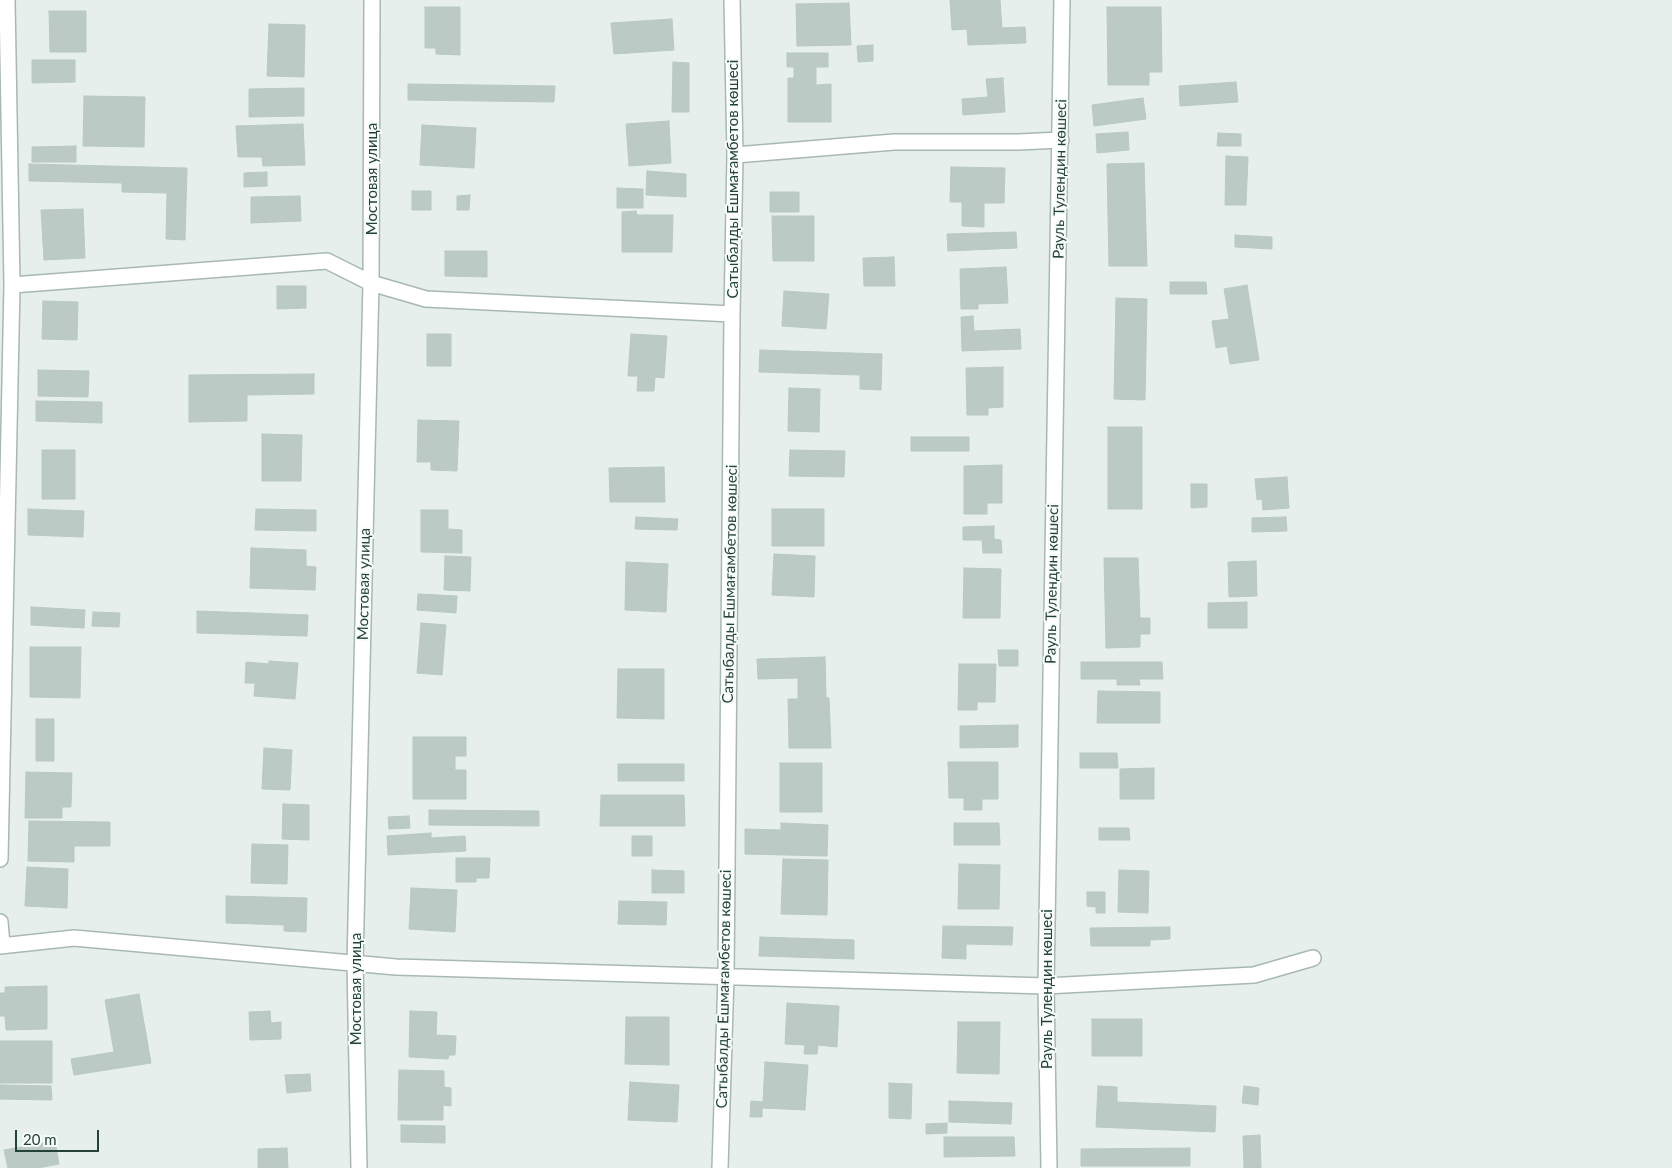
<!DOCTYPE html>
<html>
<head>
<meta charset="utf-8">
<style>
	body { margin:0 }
	#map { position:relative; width:1672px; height:1168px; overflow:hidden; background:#e6efeb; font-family:Lato,sans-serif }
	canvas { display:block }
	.scale { position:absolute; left:15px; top:1130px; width:84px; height:22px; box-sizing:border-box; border:2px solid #24423a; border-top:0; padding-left:6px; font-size:15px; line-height:18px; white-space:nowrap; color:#24423a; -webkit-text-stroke:4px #f7fbf9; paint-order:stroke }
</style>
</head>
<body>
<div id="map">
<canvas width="1672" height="1168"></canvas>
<div class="scale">20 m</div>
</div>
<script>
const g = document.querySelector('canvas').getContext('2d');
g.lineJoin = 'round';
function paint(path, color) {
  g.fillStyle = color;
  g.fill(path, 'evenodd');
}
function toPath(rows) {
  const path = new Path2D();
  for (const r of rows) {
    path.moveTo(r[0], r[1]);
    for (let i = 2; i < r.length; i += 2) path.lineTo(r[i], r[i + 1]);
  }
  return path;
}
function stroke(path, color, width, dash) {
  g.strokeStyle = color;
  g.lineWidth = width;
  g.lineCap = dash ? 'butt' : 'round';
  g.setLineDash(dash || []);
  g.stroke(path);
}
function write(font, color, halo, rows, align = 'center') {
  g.font = font + ' Lato,sans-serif';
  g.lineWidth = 4;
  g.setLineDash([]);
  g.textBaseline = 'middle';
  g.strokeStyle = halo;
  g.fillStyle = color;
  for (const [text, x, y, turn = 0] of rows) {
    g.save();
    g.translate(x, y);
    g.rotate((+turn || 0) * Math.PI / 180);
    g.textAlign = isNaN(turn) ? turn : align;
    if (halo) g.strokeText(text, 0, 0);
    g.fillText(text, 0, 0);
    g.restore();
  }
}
const building = toPath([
	[950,0,1000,0,1002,28,1025,27,1026,43,968,45,967,29,952,30,950,0],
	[849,3,851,45,797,46,796,4,849,3],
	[425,7,460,7,460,55,436,54,436,48,425,48,425,7],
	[1107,7,1161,7,1162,72,1149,72,1149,85,1108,85,1107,7],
	[49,11,86,11,86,52,50,52,49,11],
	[672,19,674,50,614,54,611,23,672,19],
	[269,24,305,25,304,77,267,76,269,24],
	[873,45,873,61,858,62,857,46,873,45],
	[787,53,828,53,828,67,816,67,816,85,831,84,831,122,788,122,788,78,794,78,794,67,787,67,787,53],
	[32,60,75,60,75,82,32,83,32,60],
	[673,62,689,63,689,112,672,112,673,62],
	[1003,78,1005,112,963,115,962,99,988,97,986,79,1003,78],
	[1236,82,1238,102,1180,106,1179,86,1236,82],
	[408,84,555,86,554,102,408,100,408,84],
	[304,88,304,116,249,117,249,89,304,88],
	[84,96,145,97,144,147,83,146,84,96],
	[1143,98,1146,119,1094,126,1092,105,1143,98],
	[669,121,671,163,629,166,626,124,669,121],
	[303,124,305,165,263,166,262,157,238,157,236,126,303,124],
	[422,125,476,128,474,168,420,165,422,125],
	[1128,132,1129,150,1097,153,1096,134,1128,132],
	[1218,133,1241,134,1241,146,1217,146,1218,133],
	[76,146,76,162,32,162,32,147,76,146],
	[1226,156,1248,157,1246,205,1225,205,1226,156],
	[1144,163,1147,266,1109,266,1107,164,1144,163],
	[29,164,187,168,185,240,166,239,167,193,122,192,122,183,29,181,29,164],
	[951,167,1005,168,1004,203,984,203,984,227,962,226,962,202,950,202,951,167],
	[647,171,686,174,686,197,646,195,647,171],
	[267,172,267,186,244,187,244,173,267,172],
	[617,188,643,189,643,208,617,208,617,188],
	[412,191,431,191,431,210,412,210,412,191],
	[770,192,799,192,799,212,770,212,770,192],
	[470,195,469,210,457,210,457,196,470,195],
	[300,196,301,221,251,223,251,197,300,196],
	[83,209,85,258,44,260,41,210,83,209],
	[636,211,637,215,673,215,672,252,622,252,622,212,636,211],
	[772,216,814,216,814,261,773,261,772,216],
	[1016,232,1017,248,948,251,947,234,1016,232],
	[1235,235,1272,237,1272,249,1235,247,1235,235],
	[445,251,487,251,487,277,445,276,445,251],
	[894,257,895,286,864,286,863,258,894,257],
	[1006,267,1008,303,978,304,978,309,961,309,960,269,1006,267],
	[1170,282,1206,282,1207,294,1170,294,1170,282],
	[1247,285,1259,360,1230,364,1227,346,1216,348,1212,321,1229,319,1224,289,1247,285],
	[277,286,306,286,306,308,277,309,277,286],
	[784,291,829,294,826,329,782,326,784,291],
	[1116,298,1147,299,1145,400,1114,399,1116,298],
	[43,301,78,302,77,340,42,339,43,301],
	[973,316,974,331,1020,329,1021,349,962,351,961,317,973,316],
	[427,334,451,334,451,366,427,366,427,334],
	[631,334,667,336,664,378,655,377,654,391,637,391,638,376,628,376,631,334],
	[760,350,882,354,881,390,860,389,860,375,759,372,760,350],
	[1003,367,1003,407,988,408,988,415,967,415,966,368,1003,367],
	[38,370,89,371,88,397,38,396,38,370],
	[314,374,314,394,247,395,247,421,189,422,189,375,314,374],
	[789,388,820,389,819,432,788,431,789,388],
	[36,401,102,402,102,423,36,421,36,401],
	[418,420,459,421,457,471,431,470,431,462,417,462,418,420],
	[1108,427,1142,427,1142,509,1108,509,1108,427],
	[262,434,302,435,301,481,262,481,262,434],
	[911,437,969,437,969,451,911,451,911,437],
	[42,450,75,450,75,499,42,499,42,450],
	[790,450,845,451,844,477,789,476,790,450],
	[1002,465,1002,503,987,503,987,514,964,514,964,466,1002,465],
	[664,467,665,502,610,502,609,468,664,467],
	[1287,477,1289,508,1263,510,1262,499,1257,500,1255,479,1287,477],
	[1191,484,1207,484,1207,507,1191,508,1191,484],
	[28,509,84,511,83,537,28,535,28,509],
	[256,509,316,510,316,531,255,530,256,509],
	[772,509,824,509,824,546,772,546,772,509],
	[421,510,448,510,448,529,462,530,462,553,421,552,421,510],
	[636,517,678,519,677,530,635,529,636,517],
	[1286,517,1287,531,1252,532,1252,518,1286,517],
	[994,526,994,539,1001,540,1002,553,983,553,982,540,963,540,963,527,994,526],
	[251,548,306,550,306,566,316,567,315,590,250,588,251,548],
	[774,554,815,556,814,597,772,595,774,554],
	[445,556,471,557,470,591,444,590,445,556],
	[1104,558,1138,558,1140,618,1150,618,1150,634,1140,634,1140,647,1106,648,1104,558],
	[1256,561,1257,596,1229,597,1228,562,1256,561],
	[626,562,668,564,666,612,625,610,626,562],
	[964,568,1001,569,1000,618,963,618,964,568],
	[418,594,457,596,456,613,417,610,418,594],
	[1247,602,1247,628,1208,628,1208,603,1247,602],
	[31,607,85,610,84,628,31,625,31,607],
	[197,611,308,615,307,636,197,633,197,611],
	[93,612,120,613,119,627,92,626,93,612],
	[421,623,446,625,442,675,417,673,421,623],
	[30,647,81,647,80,698,30,697,30,647],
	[998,650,1018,650,1018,666,999,666,998,650],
	[825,657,826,698,829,698,831,748,789,748,788,699,798,699,798,678,758,679,757,659,825,657],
	[269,661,298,663,295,699,254,696,255,683,245,683,246,662,269,664,269,661],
	[1081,662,1162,662,1163,679,1139,679,1140,685,1117,685,1117,679,1081,679,1081,662],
	[959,664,996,664,995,702,977,702,977,710,958,710,959,664],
	[618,669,664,669,664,719,617,718,618,669],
	[1098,691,1160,692,1160,723,1097,723,1098,691],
	[36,719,54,719,54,761,36,761,36,719],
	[1018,725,1018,747,960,748,960,726,1018,725],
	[413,737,466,737,466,756,455,756,455,770,466,770,466,799,413,799,413,737],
	[264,748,292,750,290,790,262,789,264,748],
	[1080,753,1117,753,1118,768,1080,768,1080,753],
	[948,762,998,762,998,799,982,799,982,810,964,810,964,798,949,798,948,762],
	[780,763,822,763,822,812,780,812,780,763],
	[618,764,684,764,684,781,618,781,618,764],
	[1154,768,1154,799,1120,799,1120,769,1154,768],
	[26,772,72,773,71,807,62,807,62,818,25,818,26,772],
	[601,795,684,795,685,826,600,826,601,795],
	[283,804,309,805,309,840,282,839,283,804],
	[429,810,539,811,539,826,429,825,429,810],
	[409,816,410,828,389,829,388,817,409,816],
	[29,821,110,822,110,846,74,846,74,862,28,861,29,821],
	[781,823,828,825,827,856,745,854,745,829,781,830,781,823],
	[954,823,999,823,1000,845,954,845,954,823],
	[1099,828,1129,828,1130,840,1099,840,1099,828],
	[431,833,431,838,465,836,466,851,388,855,387,836,431,833],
	[632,836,652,836,652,856,632,856,632,836],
	[252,844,288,845,287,884,251,883,252,844],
	[456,858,490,858,489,878,476,878,476,882,456,882,456,858],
	[783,859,828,860,827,915,781,914,783,859],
	[959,864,1000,865,999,909,958,909,959,864],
	[27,867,68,869,67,908,25,906,27,867],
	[652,870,684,871,684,893,652,893,652,870],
	[1119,870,1149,871,1148,913,1118,912,1119,870],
	[411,888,457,890,455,932,409,929,411,888],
	[1087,892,1105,892,1105,913,1096,913,1096,907,1087,906,1087,892],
	[226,896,307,898,306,932,284,931,284,925,226,923,226,896],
	[619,901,667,902,666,925,618,924,619,901],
	[943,926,1013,927,1012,945,966,944,966,959,942,958,943,926],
	[1170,927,1170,939,1150,940,1150,946,1091,946,1090,928,1170,927],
	[760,937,854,940,854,959,759,956,760,937],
	[47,986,47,1029,6,1030,5,1016,0,1016,0,993,5,993,5,987,47,986],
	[139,994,151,1063,74,1075,71,1059,114,1052,105,1000,139,994],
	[787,1003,839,1006,837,1047,818,1045,817,1054,804,1054,805,1045,785,1044,787,1003],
	[270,1011,271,1023,281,1022,281,1039,250,1040,249,1012,270,1011],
	[410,1011,437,1012,436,1035,456,1036,455,1055,449,1055,448,1059,409,1057,410,1011],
	[626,1017,669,1017,669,1065,625,1064,626,1017],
	[1092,1019,1142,1019,1142,1056,1092,1056,1092,1019],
	[958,1022,1000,1022,999,1074,957,1073,958,1022],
	[0,1041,52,1041,52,1083,0,1083,0,1041],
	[765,1062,808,1065,805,1110,762,1108,762,1117,750,1117,751,1101,763,1102,765,1062],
	[399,1070,444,1071,444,1087,451,1088,451,1106,443,1105,443,1120,398,1120,399,1070],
	[310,1074,311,1091,287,1093,285,1075,310,1074],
	[630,1082,679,1085,677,1122,628,1120,630,1082],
	[889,1083,912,1084,911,1119,889,1118,889,1083],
	[0,1085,51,1086,52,1100,0,1099,0,1085],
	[1098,1086,1117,1087,1117,1102,1216,1106,1215,1132,1096,1127,1098,1086],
	[1244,1086,1259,1088,1258,1105,1242,1103,1244,1086],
	[949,1101,1012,1103,1011,1124,949,1122,949,1101],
	[947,1123,947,1133,926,1134,926,1124,947,1123],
	[401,1125,445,1126,445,1143,401,1142,401,1125],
	[1260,1135,1261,1168,1244,1168,1243,1136,1260,1135],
	[944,1137,1014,1137,1015,1156,944,1157,944,1137],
	[55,1141,59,1164,38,1168,8,1168,4,1150,55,1141],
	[287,1148,288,1168,258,1168,258,1149,287,1148],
	[1190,1148,1190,1166,1081,1166,1081,1149,1190,1148]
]);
paint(building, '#bbcac4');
stroke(building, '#b8c9c2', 1);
const lane = toPath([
	[735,155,894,142,1018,142,1061,140]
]);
const street = toPath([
	[12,285,327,261,371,283,426,299,732,314],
	[0,859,12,285,7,0],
	[0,922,2,945],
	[0,946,74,938,396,967,1046,986,1254,975,1313,958],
	[359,1168,355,963,371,283,372,0],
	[720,1168,726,976,732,314,735,155,732,0],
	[1049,1168,1046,986,1062,0]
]);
stroke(lane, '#a8b8b2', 18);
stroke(street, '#a8b8b2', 18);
stroke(lane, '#fff', 15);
stroke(street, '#fff', 15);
write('15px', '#24423a', '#f7fbf9', [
	["Мостовая улица",372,179,-90],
	["Сатыбалды Ешмағамбетов көшесі",733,179,-90],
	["Рауль Тулендин көшесі",1060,179,-89],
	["Мостовая улица",364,584,-89],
	["Сатыбалды Ешмағамбетов көшесі",730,584,-89],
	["Рауль Тулендин көшесі",1052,584,-89],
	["Мостовая улица",356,989,-90],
	["Сатыбалды Ешмағамбетов көшесі",724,989,-89],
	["Рауль Тулендин көшесі",1047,989,-90]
]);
</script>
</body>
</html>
